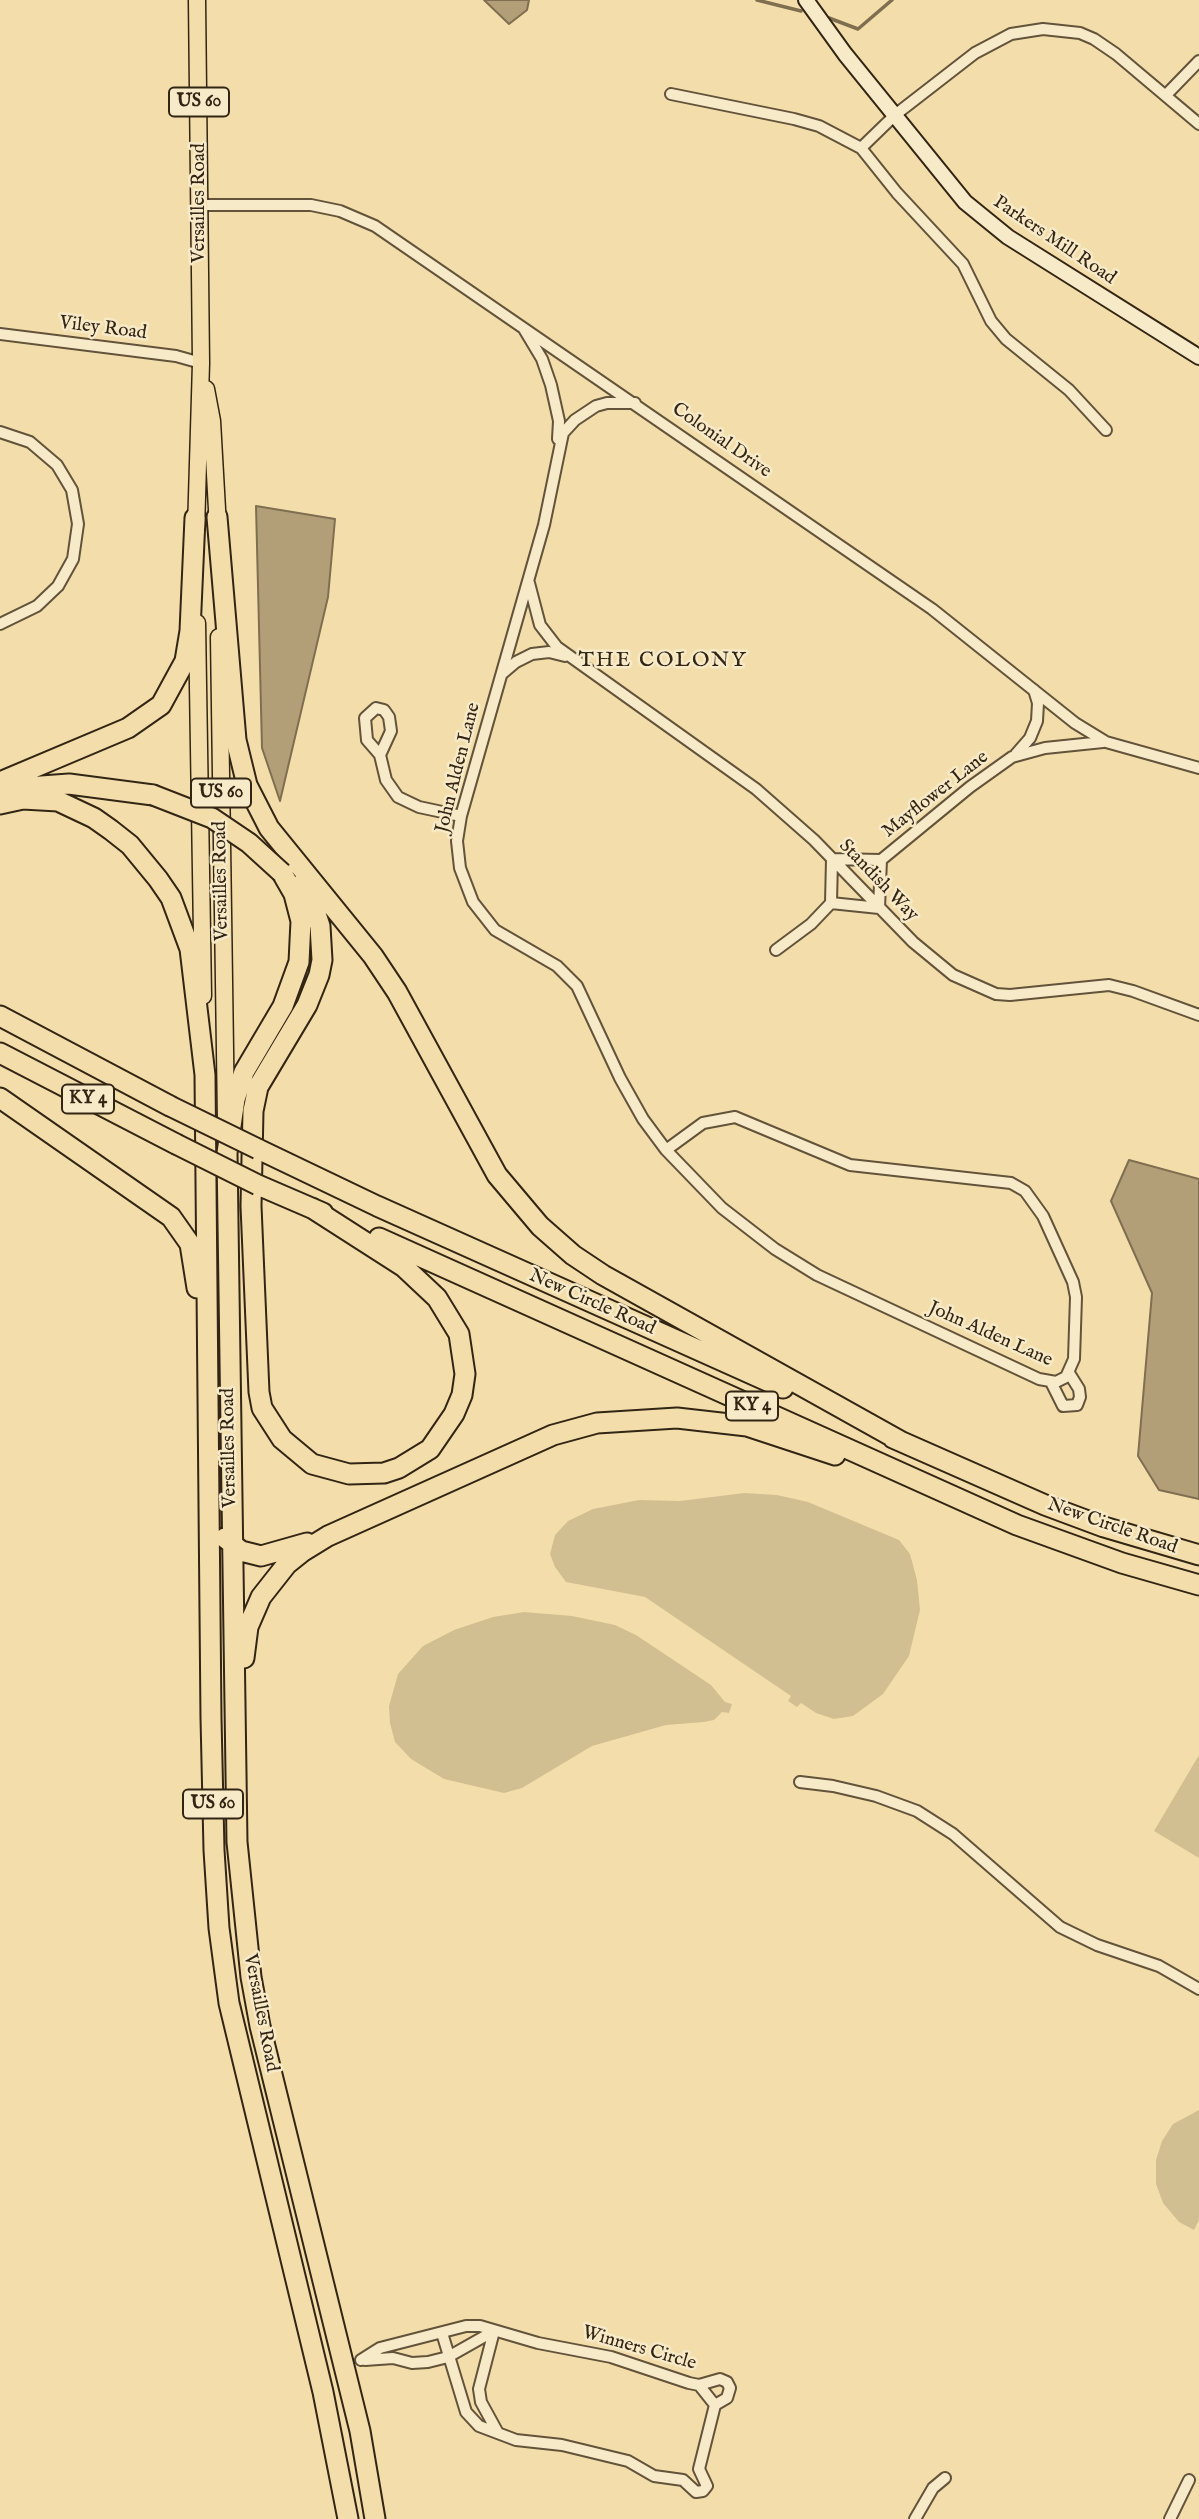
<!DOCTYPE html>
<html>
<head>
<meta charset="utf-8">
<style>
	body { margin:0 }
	canvas { display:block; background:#f3deab }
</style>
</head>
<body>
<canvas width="1199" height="2519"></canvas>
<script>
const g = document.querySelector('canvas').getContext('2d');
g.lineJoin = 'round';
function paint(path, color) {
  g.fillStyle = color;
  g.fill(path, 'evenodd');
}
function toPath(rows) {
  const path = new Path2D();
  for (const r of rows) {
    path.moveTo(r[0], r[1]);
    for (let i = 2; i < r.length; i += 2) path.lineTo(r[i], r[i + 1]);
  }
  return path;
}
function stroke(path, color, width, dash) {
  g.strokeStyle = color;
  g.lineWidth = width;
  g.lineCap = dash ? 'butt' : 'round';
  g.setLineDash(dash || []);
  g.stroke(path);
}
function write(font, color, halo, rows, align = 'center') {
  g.font = font + ' "IM FELL English",serif';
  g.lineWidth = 5;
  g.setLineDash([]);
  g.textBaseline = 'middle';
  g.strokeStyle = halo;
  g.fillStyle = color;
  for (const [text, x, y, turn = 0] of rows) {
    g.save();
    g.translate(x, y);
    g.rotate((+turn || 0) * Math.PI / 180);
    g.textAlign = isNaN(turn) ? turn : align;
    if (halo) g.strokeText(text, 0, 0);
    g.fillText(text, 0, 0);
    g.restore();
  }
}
paint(toPath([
	[744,1493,777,1495,808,1502,899,1540,910,1554,917,1580,920,1610,909,1656,883,1694,853,1716,834,1719,816,1713,801,1703,797,1707,788,1701,791,1696,645,1597,566,1582,555,1567,550,1554,555,1535,568,1521,593,1509,639,1500,680,1501],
	[524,1612,572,1616,615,1625,636,1635,711,1685,725,1702,732,1704,729,1713,722,1712,714,1720,704,1722,666,1725,592,1746,522,1788,504,1793,444,1779,411,1759,395,1742,390,1723,389,1706,398,1674,423,1646,454,1630,493,1617],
	[1199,1755,1199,1858,1154,1831],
	[1199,2110,1199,2220,1194,2230,1179,2222,1163,2203,1156,2184,1156,2160,1162,2141,1173,2124]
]), '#d2bf91');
const water = toPath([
	[484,0,529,0,527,10,509,24,484,0],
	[256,506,335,519,328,597,280,801,262,748,256,506],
	[1129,1160,1199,1179,1199,1499,1159,1490,1138,1456,1152,1293,1111,1201,1129,1160]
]);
paint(water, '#b29f78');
stroke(water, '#7f6e50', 2);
stroke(toPath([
	[757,0,801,11],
	[829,18,858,29,892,0]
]), '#7f6e50', 3.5);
const street = toPath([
	[671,94,794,119,819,126,861,148,897,193,963,264,991,321,1006,339,1069,390,1106,430],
	[1166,95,1199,61],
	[861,148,895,115,975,53,1011,34,1043,29,1080,33,1094,39,1116,54,1199,124],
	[200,205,311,205,340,211,375,226,932,609,1075,723,1106,742,1199,768],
	[524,329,542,359,551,385,559,421,558,439],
	[0,334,176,356,201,363],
	[635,403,607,403,596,406,575,420,563,433,544,525,461,816,457,841,460,868,473,902,495,930,557,966,577,986,620,1078,643,1119,666,1150],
	[0,432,30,442,57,465,72,490,78,524,73,559,58,586,37,606,0,624],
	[529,583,540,625,557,647,756,789,814,840,913,942,953,975,996,994,1010,995,1109,985,1133,991,1199,1015],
	[503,673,516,662,532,654,549,652,565,656],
	[1016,754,1030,738,1037,721,1038,703,1034,690],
	[380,755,391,731,389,717,384,710,376,708,365,718,367,740,380,755,386,780,398,797,419,807,461,816],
	[881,860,970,787,1012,757,1045,748,1103,742],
	[776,950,811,924,831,903,832,859,881,860,879,908,831,903],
	[735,1117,850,1165,1011,1183,1025,1191,1043,1216,1073,1282,1076,1297,1074,1359,1066,1377,1056,1382,1039,1379,817,1275,775,1249,722,1208,666,1150,703,1123,735,1117],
	[1051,1382,1063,1406,1077,1405,1080,1397,1079,1389,1069,1373],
	[800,1782,833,1786,876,1796,917,1811,953,1834,1060,1927,1097,1945,1159,1966,1199,1989],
	[494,2331,479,2389,481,2402,498,2433],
	[361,2360,380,2348,466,2326,480,2326,538,2343,611,2357,689,2383,699,2385,720,2379,727,2382,730,2388,727,2398,715,2405,699,2469,707,2486,703,2491,696,2492,683,2480,654,2476,628,2461,562,2445,516,2440,479,2426,466,2412,442,2333],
	[365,2360,393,2358,412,2363,428,2362,448,2357,494,2331],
	[699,2385,715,2405],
	[915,2519,933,2488,945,2478],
	[1170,2519,1189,2480]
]);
const secondary = toPath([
	[806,0,845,54,965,202,1008,237,1199,357]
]);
const primary = toPath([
	[206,389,212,421,218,527],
	[196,530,201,363,197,0],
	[197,623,203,996],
	[219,637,226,1119]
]);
const highway = toPath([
	[217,517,236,740,247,785,269,828,373,956,397,992,497,1175,540,1226,573,1255,603,1275,902,1442],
	[0,782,128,728,161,705,185,661,190,631,195,518],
	[1,789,69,784,153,795],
	[0,804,23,799,58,801,94,818,111,830,130,845,158,879,171,898,190,949,205,1075,211,1718,214,1850,219,1928,229,2003,323,2392,348,2519],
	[282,873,294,894,301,921,299,962,283,1006,244,1072,235,1099,227,1153,237,1842,251,1977,260,2026,360,2431,375,2519],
	[300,885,311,899,320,926,322,960,319,975,307,1005,258,1087,253,1111,251,1206,259,1392,262,1408,282,1439,312,1464,349,1474,384,1473,399,1468,430,1449,454,1414,462,1395,465,1374,459,1334,437,1298,404,1267,312,1208],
	[0,1016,170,1106],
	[0,1053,176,1144],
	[0,1098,171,1217,190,1244,197,1288],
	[258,1149,377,1206,783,1388],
	[258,1185,323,1213],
	[379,1238,1017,1525,1122,1563,1199,1585],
	[893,1438,1045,1505,1104,1527,1199,1555],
	[225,1538,241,1551,261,1556,307,1543],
	[244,1658,248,1627,261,1597,287,1564,302,1552,328,1536,553,1435,597,1423,677,1418,747,1426,835,1455]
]);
stroke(street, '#63533a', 14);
stroke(secondary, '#332514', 18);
stroke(primary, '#332514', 19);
stroke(highway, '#332514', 23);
stroke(street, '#f7eac8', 10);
stroke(secondary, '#f7eac8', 14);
stroke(primary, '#f3deab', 16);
stroke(highway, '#f3deab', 19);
const highwayBridge = toPath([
	[153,795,212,818,249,843,282,873],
	[170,1106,258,1149],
	[176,1144,258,1185]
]);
stroke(highwayBridge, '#332514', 23, []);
stroke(highwayBridge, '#f3deab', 19);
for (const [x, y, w] of [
	[199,102,60],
	[221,793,60],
	[88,1099,52],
	[752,1406,52],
	[213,1804,60]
]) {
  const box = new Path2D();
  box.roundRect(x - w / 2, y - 14.5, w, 29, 5);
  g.fillStyle = '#f7eac8';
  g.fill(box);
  stroke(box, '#332514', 2);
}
write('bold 18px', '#332514', null, [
	["US 60",199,102],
	["US 60",221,793],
	["KY 4",88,1099],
	["KY 4",752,1406],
	["US 60",213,1804]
]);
write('19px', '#332514', '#f7eac8', [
	["Versailles Road",200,203,-90],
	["Parkers Mill Road",1054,241,34],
	["Viley Road",103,329,7],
	["Colonial Drive",721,441,35],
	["John Alden Lane",459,768,-76],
	["Mayflower Lane",936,795,-38],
	["Versailles Road",222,881,-91],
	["Standish Way",878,881,46],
	["New Circle Road",592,1303,24],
	["John Alden Lane",990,1335,24],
	["Versailles Road",230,1448,-91],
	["New Circle Road",1112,1527,19],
	["Versailles Road",260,2013,79],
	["Winners Circle",639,2349,16]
]);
g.letterSpacing = '2px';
write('21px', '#332514', '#f7eac8', [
	["THE COLONY",663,662]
]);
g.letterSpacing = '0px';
</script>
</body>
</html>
